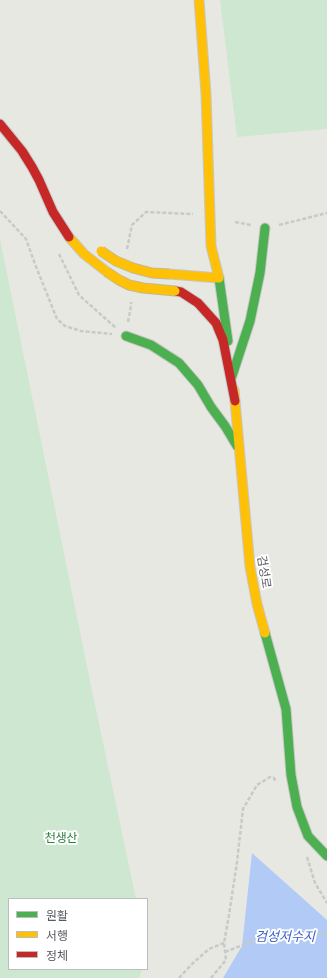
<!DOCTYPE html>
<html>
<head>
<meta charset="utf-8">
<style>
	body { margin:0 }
	#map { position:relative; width:327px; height:978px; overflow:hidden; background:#e8e8e2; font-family:Lato,"Noto Sans KR",sans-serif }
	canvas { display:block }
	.legend { position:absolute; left:8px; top:898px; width:140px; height:72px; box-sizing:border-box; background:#fff; border:1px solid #bcbdc0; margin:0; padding:5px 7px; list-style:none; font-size:12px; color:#575a61 }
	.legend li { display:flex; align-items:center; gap:8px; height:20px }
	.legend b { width:20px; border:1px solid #bcbdc0 }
</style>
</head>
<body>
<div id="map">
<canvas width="327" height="978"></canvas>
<ul class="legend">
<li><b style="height:5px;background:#4caf50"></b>원활</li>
<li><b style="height:5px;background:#ffc107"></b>서행</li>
<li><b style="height:5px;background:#c62828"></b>정체</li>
</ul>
</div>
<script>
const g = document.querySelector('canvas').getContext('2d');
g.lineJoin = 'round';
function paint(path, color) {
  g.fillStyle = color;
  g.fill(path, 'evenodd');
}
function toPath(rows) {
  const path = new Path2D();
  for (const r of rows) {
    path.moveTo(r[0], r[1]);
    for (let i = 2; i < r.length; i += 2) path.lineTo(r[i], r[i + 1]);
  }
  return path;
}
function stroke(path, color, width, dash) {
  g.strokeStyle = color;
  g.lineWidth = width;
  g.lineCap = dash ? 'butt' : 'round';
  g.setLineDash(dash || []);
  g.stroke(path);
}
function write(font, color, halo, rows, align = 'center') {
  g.font = font + ' Lato,"Noto Sans KR",sans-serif';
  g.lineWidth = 4;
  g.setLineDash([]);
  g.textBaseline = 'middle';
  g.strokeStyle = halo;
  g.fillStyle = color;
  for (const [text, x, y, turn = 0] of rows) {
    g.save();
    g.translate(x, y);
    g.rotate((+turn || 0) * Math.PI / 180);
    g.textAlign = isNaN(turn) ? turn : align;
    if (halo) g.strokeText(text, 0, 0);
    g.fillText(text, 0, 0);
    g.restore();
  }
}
paint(toPath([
	[220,0,327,0,327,129,237,137],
	[0,239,90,681,136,899,9,899,9,969,142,969,139,978,0,978]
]), '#cee7d0');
paint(toPath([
	[252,853,327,920,327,978,223,978,242,946]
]), '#b2caf6');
const fast = toPath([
	[219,278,228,341],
	[126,336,151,345,179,363,198,385,211,407,225,426,237,446],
	[232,376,250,321,260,273,265,228],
	[265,633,286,709,291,775,297,807,308,836,327,856]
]);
const slow = toPath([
	[199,0,206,94,211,246,219,278],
	[69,237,84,254,107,272],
	[169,274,219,278],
	[234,390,250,567,257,604,265,633]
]);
const jam = toPath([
	[0,124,22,151,32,167,39,180,53,212,69,237],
	[175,291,181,292,198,303,216,323,223,340,235,401]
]);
stroke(fast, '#c7c7c7', 11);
stroke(slow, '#c7c7c7', 11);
stroke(jam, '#c7c7c7', 11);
stroke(toPath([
	[0,211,26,239,35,264,57,319,65,326,81,331,112,334],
	[235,222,251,225],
	[279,225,327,213],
	[127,249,132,225,146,212,193,214],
	[59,254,79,295,116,328],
	[128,322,131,306,131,302],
	[307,857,315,883,327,903],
	[225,952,263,937,279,934,311,933,327,934],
	[179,978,193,963,209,949,224,943],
	[211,978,226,960,224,943,229,915,237,862,243,809,257,785,270,777,274,778,276,782]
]), '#c5cbc9', 2.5, [4, 2]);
stroke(fast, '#4caf50', 9);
stroke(slow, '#ffc107', 9);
stroke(jam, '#c62828', 9);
const slowBridge = toPath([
	[101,251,116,261,133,268,152,273,169,274],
	[107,272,119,280,129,285,143,288,175,291]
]);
stroke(slowBridge, '#bfbb90', 11, []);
stroke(slowBridge, '#ffc107', 9);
write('12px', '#575a61', '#fff', [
	["검성로",264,572,81]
]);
write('12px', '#2e8244', '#fff', [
	["천생산",61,838]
]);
write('italic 13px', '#375ec9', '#fff', [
	["검성저수지",285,937]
]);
</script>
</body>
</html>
